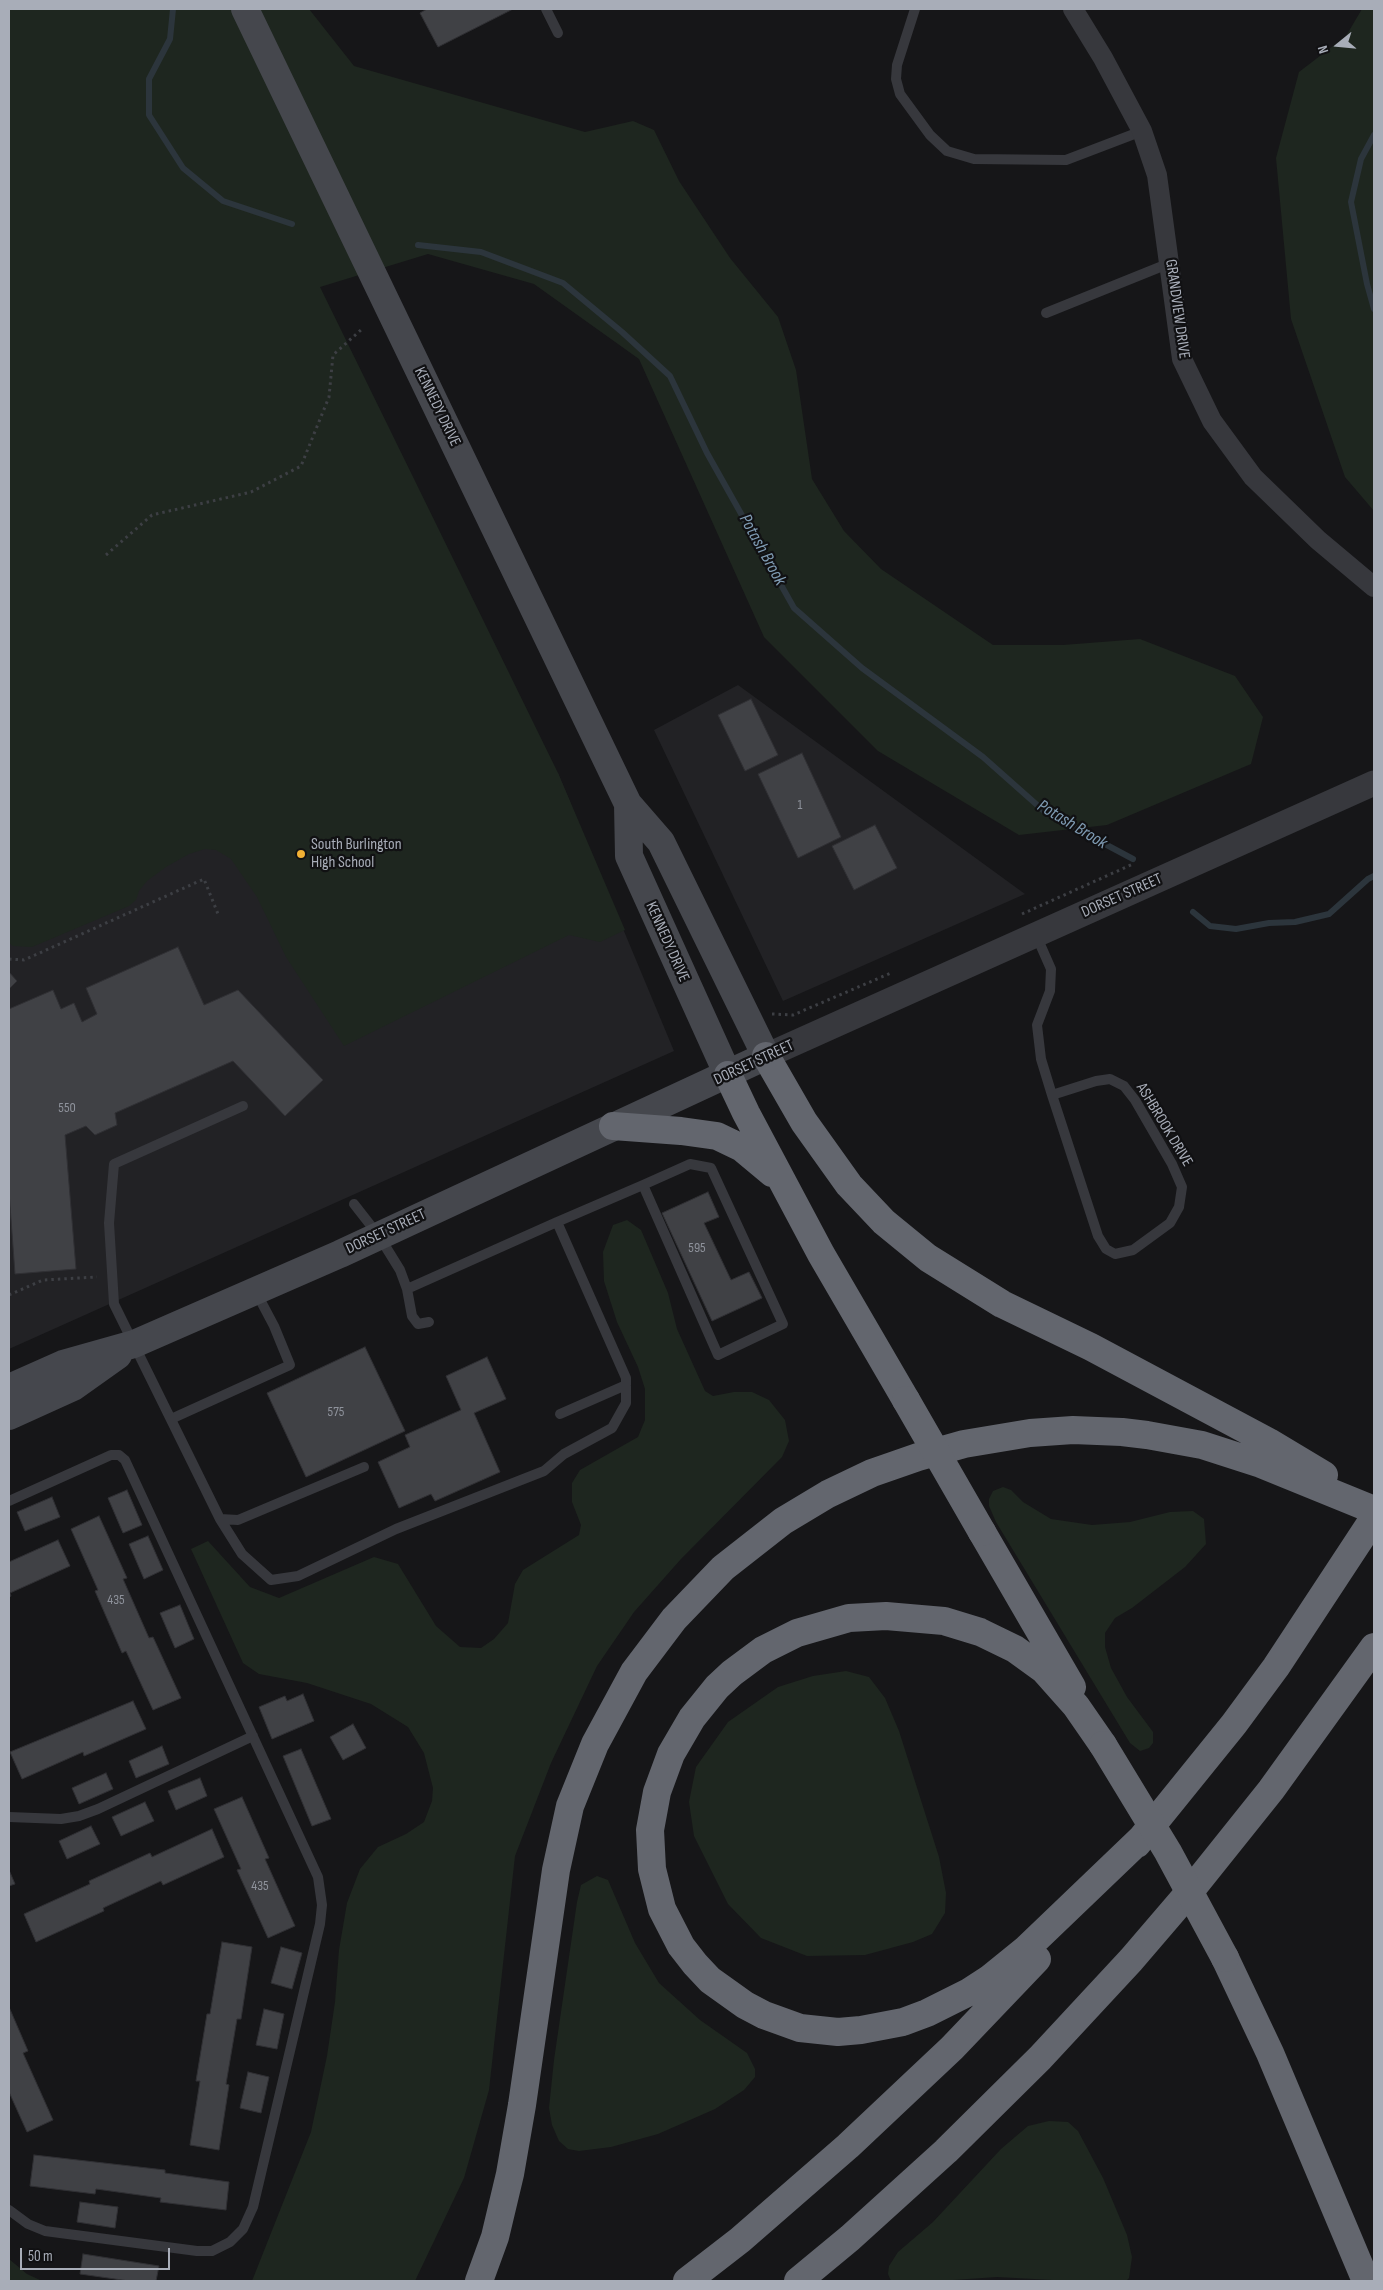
<!DOCTYPE html>
<html>
<head>
<meta charset="utf-8">
<style>
	body { margin:0 }
	#map { position:relative; width:1383px; height:2290px; overflow:hidden; background:#161618; font-family:"Sofia Sans Condensed",sans-serif }
	canvas { display:block }
	.frame { position:absolute; inset:0; border:10px solid #a8adb8; pointer-events:none }
	.north { position:absolute; left:1313px; top:20px; width:50px; height:50px; -webkit-text-stroke:4px #111113; paint-order:stroke; rotate:253deg; font-size:14px; font-weight:700; line-height:20px; text-align:center; color:#a8adb8 }
	.north::after { content:''; display:block; margin:auto; width:18px; height:22px; background:#a8adb8; clip-path:polygon(50% 0,100% 100%,50% 72%,0 100%) }
	.scale { position:absolute; left:20px; top:2248px; width:150px; height:22px; box-sizing:border-box; border:2px solid #a8adb8; border-top:0; padding-left:6px; font-size:15px; line-height:18px; white-space:nowrap; color:#a8adb8; -webkit-text-stroke:4px #111113; paint-order:stroke }
</style>
</head>
<body>
<div id="map">
<canvas width="1383" height="2290"></canvas>
<div class="frame"></div>
<div class="north">N</div>
<div class="scale">50 m</div>
</div>
<script>
const g = document.querySelector('canvas').getContext('2d');
g.lineJoin = 'round';
function paint(path, color) {
  g.fillStyle = color;
  g.fill(path, 'evenodd');
}
function toPath(rows) {
  const path = new Path2D();
  for (const r of rows) {
    path.moveTo(r[0], r[1]);
    for (let i = 2; i < r.length; i += 2) path.lineTo(r[i], r[i + 1]);
  }
  return path;
}
function stroke(path, color, width, dash) {
  g.strokeStyle = color;
  g.lineWidth = width;
  g.lineCap = dash ? 'butt' : 'round';
  g.setLineDash(dash || []);
  g.stroke(path);
}
function write(font, color, halo, rows, align = 'center') {
  g.font = font + ' "Sofia Sans Condensed",sans-serif';
  g.lineWidth = 4.5;
  g.setLineDash([]);
  g.textBaseline = 'middle';
  g.strokeStyle = halo;
  g.fillStyle = color;
  for (const [text, x, y, turn = 0] of rows) {
    g.save();
    g.translate(x, y);
    g.rotate((+turn || 0) * Math.PI / 180);
    g.textAlign = isNaN(turn) ? turn : align;
    if (halo) g.strokeText(text, 0, 0);
    g.fillText(text, 0, 0);
    g.restore();
  }
}
paint(toPath([
	[9,387,558,773,674,1051,9,1349],
	[738,685,1025,894,783,1001,654,730]
]), '#222225');
paint(toPath([
	[9,9,309,9,354,66,585,132,633,121,654,130,679,181,730,258,778,317,796,370,812,479,844,531,881,569,993,645,1063,645,1140,639,1235,676,1263,717,1251,764,1107,825,1019,835,878,751,764,637,639,359,534,284,428,254,320,287,558,773,625,930,600,942,569,935,344,1046,286,957,257,897,231,859,216,850,205,849,189,854,166,867,147,881,139,891,136,900,129,906,32,947,13,946,9,943],
	[1362,9,1374,9,1374,511,1345,477,1291,319,1276,158,1299,72,1346,36],
	[627,1220,641,1230,668,1293,677,1329,705,1391,713,1396,734,1392,752,1392,769,1400,785,1420,789,1441,782,1457,681,1559,634,1612,597,1666,551,1763,515,1856,489,2090,464,2178,415,2281,252,2281,311,2132,327,2056,335,2002,339,1950,347,1903,360,1869,378,1847,406,1834,424,1822,432,1801,433,1788,424,1753,408,1727,371,1704,307,1683,259,1674,243,1663,191,1549,208,1541,250,1587,279,1598,374,1557,398,1564,436,1626,460,1647,481,1648,494,1639,508,1623,515,1584,523,1570,579,1535,581,1525,572,1502,572,1483,580,1470,638,1437,645,1420,645,1389,638,1367,617,1322,604,1281,603,1252,613,1225],
	[1003,1487,1011,1490,1023,1502,1051,1519,1092,1525,1130,1522,1170,1512,1193,1511,1204,1519,1206,1544,1185,1567,1132,1608,1115,1618,1105,1633,1105,1647,1111,1668,1127,1697,1153,1732,1153,1743,1149,1748,1140,1751,1130,1743,996,1522,989,1506,989,1499,993,1491],
	[846,1671,869,1677,885,1698,899,1731,939,1857,946,1893,945,1913,932,1934,913,1942,865,1955,807,1956,761,1938,728,1904,694,1836,689,1802,696,1767,728,1722,778,1687,813,1676],
	[597,1876,608,1880,635,1943,659,1983,700,2020,747,2053,755,2069,755,2077,744,2090,715,2109,658,2134,611,2147,579,2151,568,2149,559,2141,552,2125,549,2108,554,2060,577,1902,581,1885],
	[1049,2121,1068,2122,1078,2131,1103,2178,1127,2235,1132,2257,1129,2278,1126,2281,1071,2281,997,2277,939,2281,891,2281,888,2274,889,2266,898,2252,933,2222,1001,2149,1028,2126],
	[9,2259,27,2274,42,2281,9,2281]
]), '#1e261f');
stroke(toPath([
	[173,9,170,39,149,79,149,115,183,168,223,201,292,224],
	[1374,135,1361,159,1351,202,1367,284,1374,309],
	[418,245,481,252,563,283,622,332,670,376,707,453,794,608,862,668,983,757,1045,812,1133,859],
	[1193,912,1210,926,1236,929,1269,923,1295,922,1329,914,1368,879,1374,876]
]), '#2c353c', 6);
const building = toPath([
	[427,9,513,9,438,47,420,13,427,9],
	[751,699,778,755,745,771,718,715,751,699],
	[802,753,841,837,798,858,758,774,802,753],
	[875,825,897,868,854,890,832,846,875,825],
	[178,947,204,1005,238,990,323,1080,285,1116,233,1061,115,1113,117,1125,95,1135,86,1126,65,1135,76,1269,15,1274,9,1192,9,1009,53,990,61,1009,74,1003,82,1022,97,1014,86,988,178,947],
	[9,972,17,981,9,989,9,972],
	[708,1192,719,1217,704,1223,731,1280,749,1272,762,1298,712,1321,662,1213,708,1192],
	[365,1347,405,1431,306,1477,267,1393,365,1347],
	[487,1357,506,1399,474,1413,500,1472,435,1501,431,1494,399,1508,378,1462,410,1447,405,1435,461,1410,446,1376,487,1357],
	[127,1490,142,1525,123,1533,108,1498,127,1490],
	[52,1497,60,1517,25,1531,17,1512,52,1497],
	[99,1516,127,1578,123,1579,149,1638,153,1637,181,1698,153,1710,126,1651,122,1653,95,1591,98,1590,71,1529,99,1516],
	[148,1536,163,1570,144,1579,129,1544,148,1536],
	[58,1540,70,1566,10,1593,11,1596,9,1597,9,1562,58,1540],
	[180,1605,194,1639,175,1648,160,1613,180,1605],
	[303,1694,314,1721,272,1739,259,1707,285,1696,287,1701,303,1694],
	[133,1701,146,1729,84,1756,83,1752,22,1779,10,1752,133,1701],
	[353,1724,366,1748,343,1760,330,1737,353,1724],
	[162,1746,169,1764,136,1778,129,1761,162,1746],
	[301,1749,331,1819,312,1826,283,1756,301,1749],
	[106,1773,113,1789,79,1804,72,1788,106,1773],
	[200,1778,207,1796,176,1810,168,1791,200,1778],
	[242,1797,269,1858,265,1859,295,1926,268,1938,237,1870,241,1869,214,1809,242,1797],
	[145,1802,154,1821,121,1836,112,1817,145,1802],
	[91,1826,100,1844,67,1859,59,1841,91,1826],
	[212,1829,224,1857,163,1885,161,1881,103,1908,104,1911,36,1942,24,1914,90,1884,89,1881,150,1853,152,1857,212,1829],
	[9,1870,15,1884,9,1886,9,1870],
	[222,1942,252,1947,241,2019,237,2019,226,2084,229,2085,219,2150,190,2145,200,2081,196,2081,207,2014,210,2014,222,1942],
	[281,1947,302,1953,292,1989,271,1983,281,1947],
	[9,2007,28,2051,23,2053,53,2120,27,2132,9,2092,9,2007],
	[264,2009,284,2014,277,2049,256,2045,264,2009],
	[248,2072,269,2077,261,2113,240,2108,248,2072],
	[34,2155,165,2170,165,2173,229,2182,226,2210,160,2202,161,2198,96,2189,95,2194,30,2186,34,2155],
	[80,2202,118,2207,115,2228,77,2222,80,2202],
	[83,2254,159,2266,156,2281,129,2281,80,2274,83,2254]
]);
paint(building, '#404145');
stroke(building, '#303034', 1);
stroke(toPath([
	[106,555,152,515,251,492,301,466,329,397,333,355,362,329],
	[1022,914,1133,864],
	[9,959,24,960,204,879,218,914],
	[772,1014,793,1015,891,973],
	[9,1295,43,1280,97,1277]
]), '#3d3f44', 3, [2.5, 4]);
stroke(toPath([
	[546,9,558,33],
	[915,9,897,65,896,79,900,94,930,135,947,151,974,159,1066,160,1142,131],
	[1046,313,1170,263],
	[1036,935,1051,969,1050,991,1037,1025,1041,1059,1052,1095,1098,1236,1106,1249,1115,1254,1133,1250,1170,1223,1179,1207,1182,1187,1172,1164,1135,1100,1124,1086,1110,1079,1096,1081,1052,1095],
	[243,1106,114,1164,109,1223,114,1304,220,1519,238,1520,364,1467],
	[354,1204,379,1236,400,1270,407,1289,412,1316,418,1324,429,1322],
	[407,1289,557,1222],
	[560,1414,626,1385],
	[171,1419,290,1365,274,1326,256,1292],
	[9,1501,111,1455,119,1455,125,1460,318,1877,322,1905,320,1924,253,2207,243,2229,230,2242,212,2251,197,2251,45,2231,28,2224,9,2210],
	[220,1519,242,1554,271,1580,298,1576,396,1529,544,1471,564,1454,612,1428,626,1403,626,1378,557,1222,643,1185,690,1164,711,1168,783,1324,718,1355,643,1185],
	[9,1817,61,1819,79,1816,98,1809,253,1736]
]), '#37383d', 10);
stroke(toPath([
	[1073,9,1103,58,1142,131,1157,175,1182,359,1212,421,1253,477,1318,540,1374,587]
]), '#37383d', 20);
stroke(toPath([
	[766,1056,1374,783]
]), '#37383d', 25);
stroke(toPath([
	[628,804,629,856,728,1075],
	[9,1388,63,1364,134,1344,340,1254,766,1056,661,842,628,804,245,9],
	[9,1416,73,1387,118,1355]
]), '#45474d', 28);
stroke(toPath([
	[766,1056,804,1122,849,1185,884,1222,928,1258,1002,1304,1091,1347,1269,1442,1324,1475],
	[728,1075,746,1113,821,1254,906,1400],
	[613,1126,681,1131,717,1136,742,1148,772,1173],
	[982,1532,1072,1687],
	[1103,1745,1076,1706,1044,1670,1015,1649,980,1632,944,1621,886,1616,849,1618,797,1633,763,1650,732,1673,717,1687,692,1718,671,1754,657,1792,650,1830,652,1869,662,1909,681,1946,695,1964,710,1980,745,2005,764,2015,800,2028,838,2032,861,2030,903,2022,927,2013,969,1992,989,1979,1026,1949,1146,1834],
	[1137,1844,1234,1724,1276,1667,1374,1518],
	[1225,1958,1270,2053,1366,2281],
	[479,2281,495,2237,510,2174,522,2105,556,1870,570,1806,595,1744,634,1672,674,1619,723,1568,783,1521,828,1494,872,1473,918,1457,964,1444,1030,1433,1073,1430,1122,1432,1147,1435,1202,1445,1261,1464,1374,1510],
	[687,2281,740,2240,848,2146,952,2048,1037,1959],
	[798,2281,850,2238,946,2151,1040,2058,1131,1960,1191,1890,1271,1790,1374,1647]
]), '#63666e', 28);
stroke(toPath([
	[906,1400,982,1532],
	[1103,1745,1168,1852,1225,1958]
]), '#63666e', 28);
for (const [x, y, r, color] of [
	[301,854,5,"#f2b134"]
]) {
  const dot = new Path2D();
  dot.arc(x, y, r, 0, 2 * Math.PI);
  g.fillStyle = color;
  g.fill(dot);
  stroke(dot, '#111113', 2);
}
write('14px', '#8e929b', null, [
	["1",800,805],
	["550",67,1108],
	["595",697,1248],
	["575",336,1412],
	["435",116,1600],
	["435",260,1886]
]);
write('16px', '#a8adb8', '#111113', [
	["GRANDVIEW DRIVE",1177,309,82],
	["KENNEDY DRIVE",437,407,64],
	["DORSET STREET",1122,896,-24],
	["KENNEDY DRIVE",667,942,66],
	["DORSET STREET",754,1063,-25],
	["ASHBROOK DRIVE",1164,1125,59],
	["DORSET STREET",386,1232,-25]
]);
write('16px', '#a8adb8', '#111113', [
	["South Burlington",311,845],
	["High School",311,863]
], 'left');
write('italic 18px', '#7f9bb3', '#111113', [
	["Potash Brook",762,550,61],
	["Potash Brook",1072,825,31]
]);
</script>
</body>
</html>
